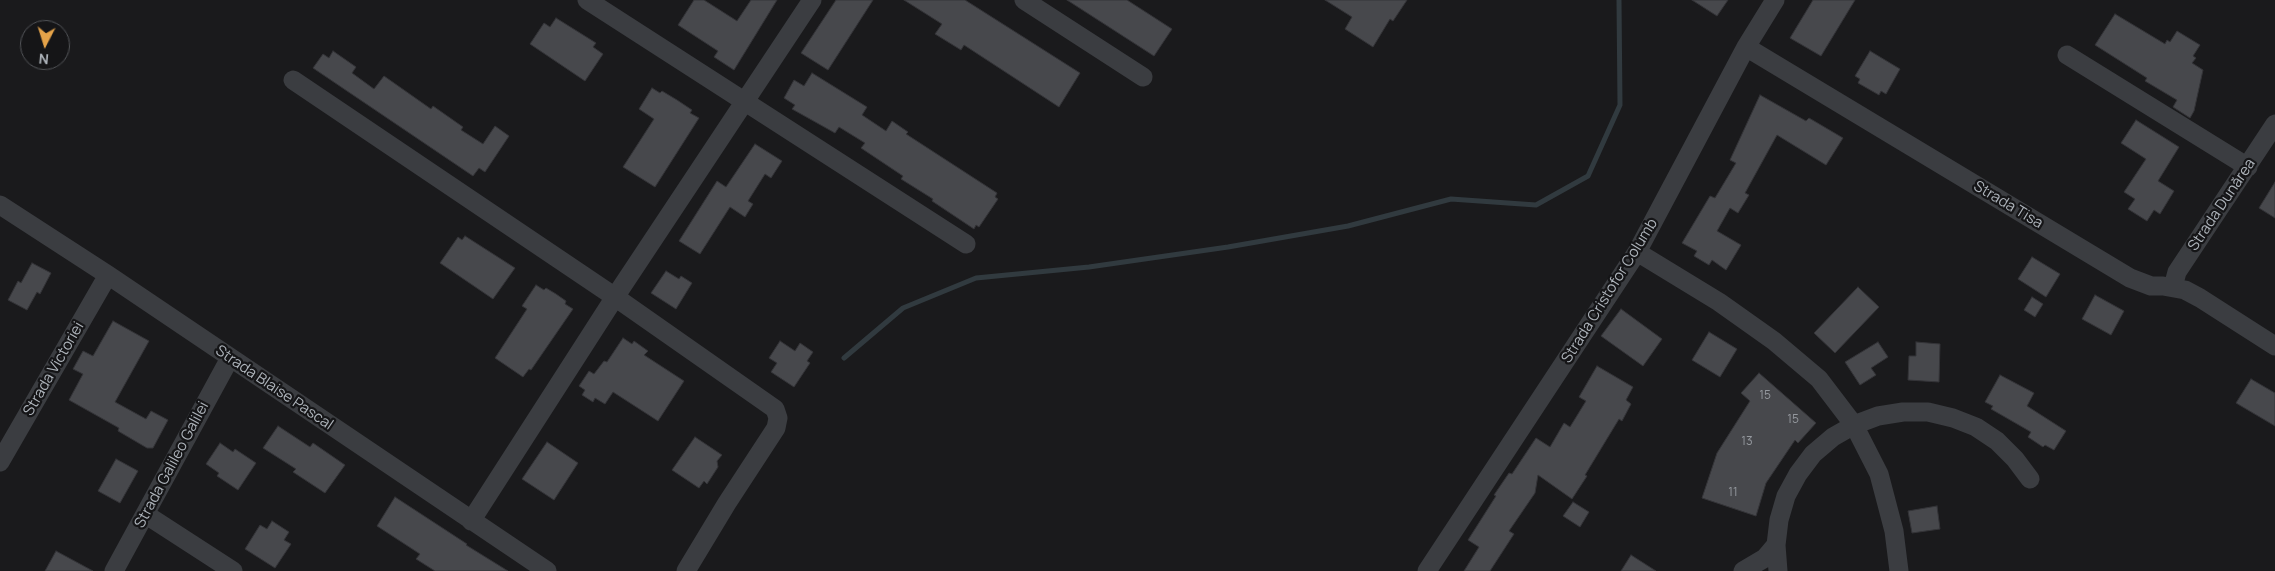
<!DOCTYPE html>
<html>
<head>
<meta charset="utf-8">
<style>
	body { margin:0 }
	#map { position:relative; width:2275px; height:571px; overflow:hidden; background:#1a1a1c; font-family:Manrope,sans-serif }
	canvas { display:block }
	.north { position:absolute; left:20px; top:20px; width:50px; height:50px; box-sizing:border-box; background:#151517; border:1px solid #525458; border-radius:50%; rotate:185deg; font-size:14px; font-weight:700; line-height:20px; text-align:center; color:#adb3ba }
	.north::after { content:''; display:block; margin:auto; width:18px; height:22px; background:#e5a349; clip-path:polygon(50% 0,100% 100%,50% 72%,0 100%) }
</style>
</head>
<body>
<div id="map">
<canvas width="2275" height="571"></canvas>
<div class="north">N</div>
</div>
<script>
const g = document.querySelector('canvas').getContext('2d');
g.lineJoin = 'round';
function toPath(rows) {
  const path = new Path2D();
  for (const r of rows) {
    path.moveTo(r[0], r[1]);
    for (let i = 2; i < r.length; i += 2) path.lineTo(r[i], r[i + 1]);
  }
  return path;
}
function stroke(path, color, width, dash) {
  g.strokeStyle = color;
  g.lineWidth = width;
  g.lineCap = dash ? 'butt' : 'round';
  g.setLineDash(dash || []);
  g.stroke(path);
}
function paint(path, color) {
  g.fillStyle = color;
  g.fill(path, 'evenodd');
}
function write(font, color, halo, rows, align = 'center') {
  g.font = font + ' Manrope,sans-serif';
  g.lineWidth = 4.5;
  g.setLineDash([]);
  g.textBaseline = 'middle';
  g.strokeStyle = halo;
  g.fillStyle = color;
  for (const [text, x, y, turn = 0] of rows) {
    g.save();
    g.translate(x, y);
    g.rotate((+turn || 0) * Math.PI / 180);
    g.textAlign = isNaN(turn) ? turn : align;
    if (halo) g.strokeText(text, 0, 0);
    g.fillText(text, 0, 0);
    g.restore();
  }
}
stroke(toPath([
	[844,358,903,308,976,278,1089,267,1228,247,1348,226,1451,199,1536,205,1588,176,1620,105,1619,0]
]), '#313a3f', 5);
const building = toPath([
	[694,0,704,0,737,21,751,0,777,0,734,70,714,57,718,51,678,25,694,0],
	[836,0,873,0,828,70,801,53,836,0],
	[904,0,965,0,1080,73,1059,107,964,45,961,50,935,34,942,24,904,0],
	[1067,0,1127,0,1172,29,1154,56,1067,0],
	[1325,0,1407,0,1393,21,1390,19,1373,47,1345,29,1352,17,1325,0],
	[1692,0,1728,0,1717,16,1692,0],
	[1813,0,1855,0,1821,56,1790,38,1813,0],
	[2115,14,2165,44,2167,40,2170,42,2177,31,2200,45,2193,56,2196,58,2192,63,2203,70,2194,111,2190,118,2173,107,2177,100,2145,81,2147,78,2095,45,2115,14],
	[556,18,596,43,593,47,603,54,585,81,530,44,544,23,550,27,556,18],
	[333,51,356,67,352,73,374,89,384,76,431,109,433,106,463,127,461,130,483,144,495,126,509,136,485,172,479,168,473,176,313,68,323,54,329,58,333,51],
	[1870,51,1900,69,1886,94,1881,91,1879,95,1858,83,1860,79,1855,76,1870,51],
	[812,73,867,107,862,115,886,131,892,121,908,132,906,134,997,193,995,197,998,199,979,227,976,225,974,229,932,201,933,199,901,179,903,176,861,148,865,143,839,127,835,133,792,109,795,105,784,98,794,80,804,86,812,73],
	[652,88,660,93,662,91,677,100,692,110,690,113,699,118,655,187,623,167,654,119,639,109,652,88],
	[1760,95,1806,121,1809,118,1843,138,1826,165,1777,135,1745,193,1749,195,1738,213,1730,208,1717,231,1741,245,1726,270,1712,260,1709,265,1694,256,1697,251,1682,243,1710,196,1715,198,1736,163,1730,160,1760,95],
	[2136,120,2179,147,2158,181,2174,191,2160,214,2154,210,2147,221,2128,209,2135,199,2124,192,2146,159,2121,143,2136,120],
	[755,144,782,161,771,178,765,174,748,201,753,204,745,217,730,207,700,254,679,241,717,181,726,187,755,144],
	[2275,182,2275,218,2259,208,2275,182],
	[465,236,515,268,493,299,440,263,458,237,462,240,465,236],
	[2032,257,2060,274,2046,297,2018,279,2032,257],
	[32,263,51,273,40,294,37,292,27,310,8,300,18,281,21,283,32,263],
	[666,271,679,279,681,276,692,283,676,309,651,293,666,271],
	[536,285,544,290,546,288,556,294,566,301,565,304,573,309,531,370,529,369,523,377,495,358,527,309,522,306,536,285],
	[1858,287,1879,307,1835,353,1814,333,1858,287],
	[2095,295,2124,311,2111,335,2082,319,2095,295],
	[2032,297,2043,304,2035,317,2024,310,2032,297],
	[1621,309,1662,339,1643,366,1601,336,1621,309],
	[113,321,149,341,115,402,146,419,151,411,168,420,153,448,147,448,118,431,119,428,69,400,83,374,73,369,83,351,93,356,113,321],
	[1709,332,1737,349,1720,377,1692,360,1709,332],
	[623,338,632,344,634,341,648,351,644,355,684,381,658,421,613,392,605,404,595,398,593,402,582,395,585,390,579,386,589,371,594,374,604,361,607,362,623,338],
	[780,341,795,351,800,343,813,352,807,361,810,363,794,387,771,372,777,363,769,358,780,341],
	[1878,342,1888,357,1871,368,1876,375,1860,385,1845,362,1878,342],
	[1916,342,1940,344,1939,382,1908,380,1909,356,1916,356,1916,342],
	[1597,366,1633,387,1626,400,1631,404,1622,421,1619,419,1585,475,1587,476,1572,499,1538,475,1535,493,1509,531,1514,534,1490,571,1464,571,1479,547,1468,540,1496,496,1494,495,1509,473,1512,474,1536,438,1550,447,1564,423,1570,427,1586,401,1579,397,1597,366],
	[1759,373,1816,423,1798,443,1795,440,1766,483,1756,516,1702,498,1717,453,1750,401,1741,393,1759,373],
	[2000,375,2034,393,2027,406,2066,431,2054,450,2045,445,2043,447,2028,437,2031,432,1991,409,1993,406,1985,402,2000,375],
	[2251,379,2275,393,2275,426,2236,403,2251,379],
	[278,426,310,447,313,443,345,465,325,493,293,472,296,469,263,448,278,426],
	[695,437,722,455,717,461,718,467,707,484,704,481,699,488,672,470,695,437],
	[547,442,578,463,554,500,522,479,547,442],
	[220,443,233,452,235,449,256,463,238,490,217,476,219,473,206,464,220,443],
	[116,459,138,471,120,503,98,491,116,459],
	[395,497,467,544,466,545,508,571,435,571,416,559,420,554,377,526,395,497],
	[1573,502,1589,512,1580,527,1563,516,1573,502],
	[1937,506,1940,529,1912,533,1908,511,1937,506],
	[272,521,289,532,284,540,291,544,275,568,245,549,260,525,267,529,272,521],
	[56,551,93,571,45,571,56,551],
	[1631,555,1656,571,1621,571,1631,555]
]);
paint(building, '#47484c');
stroke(building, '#343438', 1);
stroke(toPath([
	[587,0,966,244],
	[1024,0,1143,77],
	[1746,47,2130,278,2151,286,2163,286,2185,290,2200,298,2275,346],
	[2067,55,2248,167],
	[293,80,615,297,775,409,778,418,776,428,727,503,686,571],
	[0,205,108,275,547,571],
	[1637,252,1719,302,1774,341,1819,379,1854,425,1879,474,1894,531,1899,571],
	[2173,287,2177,272,2275,124],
	[0,462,108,275],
	[145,514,233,571],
	[471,521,615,297,812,0],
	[114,571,230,358],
	[1427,571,1637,252,1746,47,1775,0],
	[1743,571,1765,558,1776,545],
	[1778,571,1776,545,1779,520,1786,496,1798,474,1813,454,1833,437,1854,425,1878,416,1903,412,1928,412,1953,418,1976,427,1997,441,2015,459,2030,479]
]), '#3b3d41', 19);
write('12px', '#94989e', null, [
	["15",1765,396],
	["15",1793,420],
	["13",1747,442],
	["11",1733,493]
]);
write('15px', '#adb3ba', '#151517', [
	["Strada Tisa",2008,205,31],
	["Strada Dunărea",2222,205,-56],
	["Strada Cristofor Columb",1610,291,-58],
	["Strada Victoriei",54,369,-60],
	["Strada Blaise Pascal",274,388,34],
	["Strada Galileo Galilei",172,465,-62]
]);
</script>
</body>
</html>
